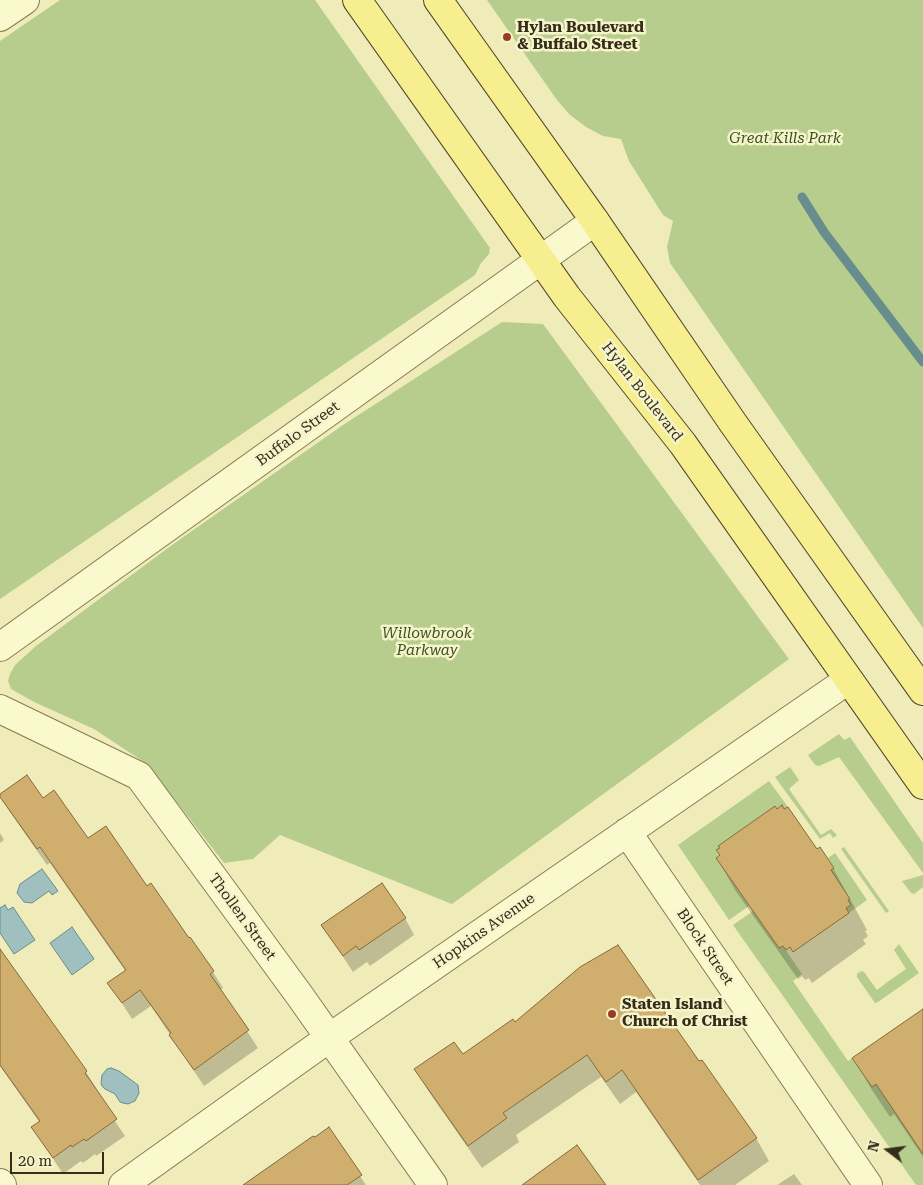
<!DOCTYPE html>
<html>
<head>
<meta charset="utf-8">
<style>
	body { margin:0 }
	#map { position:relative; width:923px; height:1185px; overflow:hidden; background:#efecba; font-family:"Roboto Serif",serif }
	canvas { display:block }
	.north { position:absolute; left:863px; top:1125px; width:50px; height:50px; -webkit-text-stroke:4px #f6f4ca; paint-order:stroke; rotate:285deg; font-size:14px; font-weight:700; line-height:20px; text-align:center; color:#352d1a }
	.north::after { content:''; display:block; margin:auto; width:18px; height:22px; background:#352d1a; clip-path:polygon(50% 0,100% 100%,50% 72%,0 100%) }
	.scale { position:absolute; left:10px; top:1152px; width:94px; height:22px; box-sizing:border-box; border:2px solid #352d1a; border-top:0; padding-left:6px; font-size:15px; line-height:18px; white-space:nowrap; color:#352d1a; -webkit-text-stroke:4px #f6f4ca; paint-order:stroke }
</style>
</head>
<body>
<div id="map">
<canvas width="923" height="1185"></canvas>
<div class="north">N</div>
<div class="scale">20 m</div>
</div>
<script>
const g = document.querySelector('canvas').getContext('2d');
g.lineJoin = 'round';
function paint(path, color) {
  g.fillStyle = color;
  g.fill(path, 'evenodd');
}
function toPath(rows) {
  const path = new Path2D();
  for (const r of rows) {
    path.moveTo(r[0], r[1]);
    for (let i = 2; i < r.length; i += 2) path.lineTo(r[i], r[i + 1]);
  }
  return path;
}
function stroke(path, color, width, dash) {
  g.strokeStyle = color;
  g.lineWidth = width;
  g.lineCap = dash ? 'butt' : 'round';
  g.setLineDash(dash || []);
  g.stroke(path);
}
function write(font, color, halo, rows, align = 'center') {
  g.font = font + ' "Roboto Serif",serif';
  g.lineWidth = 5;
  g.setLineDash([]);
  g.textBaseline = 'middle';
  g.strokeStyle = halo;
  g.fillStyle = color;
  for (const [text, x, y, turn = 0] of rows) {
    g.save();
    g.translate(x, y);
    g.rotate((+turn || 0) * Math.PI / 180);
    g.textAlign = isNaN(turn) ? turn : align;
    if (halo) g.strokeText(text, 0, 0);
    g.fillText(text, 0, 0);
    g.restore();
  }
}
paint(toPath([
	[60,0,315,0,490,248,489,254,481,263,475,275,0,599,0,41],
	[487,0,923,0,923,628,670,263,667,247,673,221,663,215,629,161,621,139,603,136,586,127,569,114,557,100],
	[502,322,543,324,789,659,452,904,280,835,253,859,224,863,147,764,94,729,34,702,11,689,8,681,10,674,15,665,36,646,172,545,343,425],
	[839,734,844,740,850,737,923,843,923,873,839,757,819,766,815,765,808,755],
	[790,767,799,780,789,789,821,835,831,829,837,835,833,838,830,833,820,839,775,777],
	[769,781,788,807,784,809,782,806,777,809,775,806,718,846,720,848,716,851,720,855,716,858,749,906,729,920,678,845],
	[844,847,889,911,886,913,841,849],
	[835,853,867,900,849,913,846,908,851,905,848,900,850,898,831,870,834,868,828,858],
	[923,875,923,887,914,894,911,893,902,881],
	[753,911,779,948,783,946,802,974,793,981,848,1061,852,1058,871,1086,876,1084,923,1154,923,1185,916,1185,733,925],
	[899,944,919,973,878,1002,875,1003,857,977,857,974,861,971,864,972,877,990,886,983,906,969,894,950]
]), '#b7cd8e');
const water = toPath([
	[42,869,58,891,52,895,49,891,32,903,24,902,17,893,20,884,42,869],
	[5,905,8,910,13,907,35,940,14,954,0,933,0,908,5,905],
	[72,927,94,959,72,975,50,943,72,927],
	[111,1068,119,1071,138,1085,139,1093,135,1101,128,1104,123,1103,120,1102,115,1094,105,1089,102,1086,101,1083,102,1075,107,1069,111,1068]
]);
paint(water, '#9fc0be');
stroke(water, '#678d8c', 1);
paint(toPath([
	[0,795,43,800,88,840,146,888,188,939,190,938,213,972,223,988,220,990,258,1048,204,1086,151,1006,132,1019,109,983,126,972,50,863,47,865,10,812],
	[0,833,4,840,0,843],
	[817,851,833,868,867,930,865,931,868,936,863,940,866,944,812,983,809,978,805,980,802,976,798,979,735,890,717,858],
	[405,918,414,935,370,966,367,962,353,972,323,926],
	[0,951,86,1072,96,1088,94,1090,125,1136,96,1156,95,1154,83,1163,81,1161,63,1174,33,1128,40,1123,0,1066],
	[923,1011,923,1157,894,1114,890,1117,872,1090,854,1059],
	[515,1024,699,1063,756,1138,769,1161,735,1185,700,1185,636,1092,620,1104,601,1077,516,1135,519,1142,482,1168,429,1092,416,1070,462,1056],
	[329,1129,366,1185,245,1185],
	[794,1174,802,1185,777,1185]
]), '#0003');
stroke(toPath([
	[802,197,824,232,923,362]
]), '#678d8c', 9);
const building = toPath([
	[27,775,43,798,54,790,88,838,106,826,147,886,151,883,189,938,190,937,214,971,210,974,249,1030,194,1070,169,1035,171,1033,140,990,122,1003,107,983,126,970,40,847,37,849,0,797,0,794,27,775],
	[782,805,784,809,788,807,817,849,820,847,834,868,831,870,850,899,848,900,851,905,846,908,849,913,793,952,790,947,786,950,783,946,779,948,716,858,720,855,716,850,720,848,718,846,775,806,777,809,782,805],
	[382,883,406,918,359,950,356,946,343,956,321,925,382,883],
	[618,945,699,1061,702,1060,757,1138,698,1180,622,1070,606,1082,587,1055,503,1113,507,1118,468,1146,414,1069,454,1042,463,1054,513,1019,515,1022,580,967,618,945],
	[0,949,87,1071,85,1073,117,1119,86,1141,84,1139,72,1147,71,1145,53,1158,31,1127,40,1121,0,1065,0,949],
	[923,1009,923,1154,876,1084,872,1087,852,1058,923,1009],
	[329,1127,362,1175,347,1185,243,1185,313,1136,315,1137,329,1127],
	[577,1145,606,1185,522,1185,577,1145]
]);
paint(building, '#cfae6e');
stroke(building, '#866a39', 1);
const street = toPath([
	[0,17,25,0],
	[0,647,595,221],
	[0,709,139,776,300,996,433,1185],
	[627,832,868,1185],
	[0,1183,2,1185],
	[123,1185,329,1038,848,680]
]);
const primary = toPath([
	[357,0,567,297,683,444,923,785],
	[438,0,595,221,733,423,923,691]
]);
stroke(street, '#867b54', 30);
stroke(primary, '#534729', 30);
stroke(street, '#faf8cd', 28);
stroke(primary, '#f6ee8f', 28);
for (const [x, y, r, color] of [
	[507,37,5,"#983d22"],
	[612,1014,5,"#983d22"]
]) {
  const dot = new Path2D();
  dot.arc(x, y, r, 0, 2 * Math.PI);
  g.fillStyle = color;
  g.fill(dot);
  stroke(dot, '#f6f4ca', 2);
}
write('bold 15px', '#352d1a', '#f6f4ca', [
	["Hylan Boulevard",517,28],
	["& Buffalo Street",517,45],
	["Staten Island",622,1005],
	["Church of Christ",622,1022]
], 'left');
write('italic 15px', '#39521f', '#f6f4ca', [
	["Great Kills Park",785,139],
	["Willowbrook",427,634],
	["Parkway",427,651]
]);
write('15px', '#352d1a', '#f6f4ca', [
	["Hylan Boulevard",642,392,52],
	["Buffalo Street",298,434,-36],
	["Thollen Street",242,917,54],
	["Hopkins Avenue",484,931,-35],
	["Block Street",705,947,56]
]);
</script>
</body>
</html>
